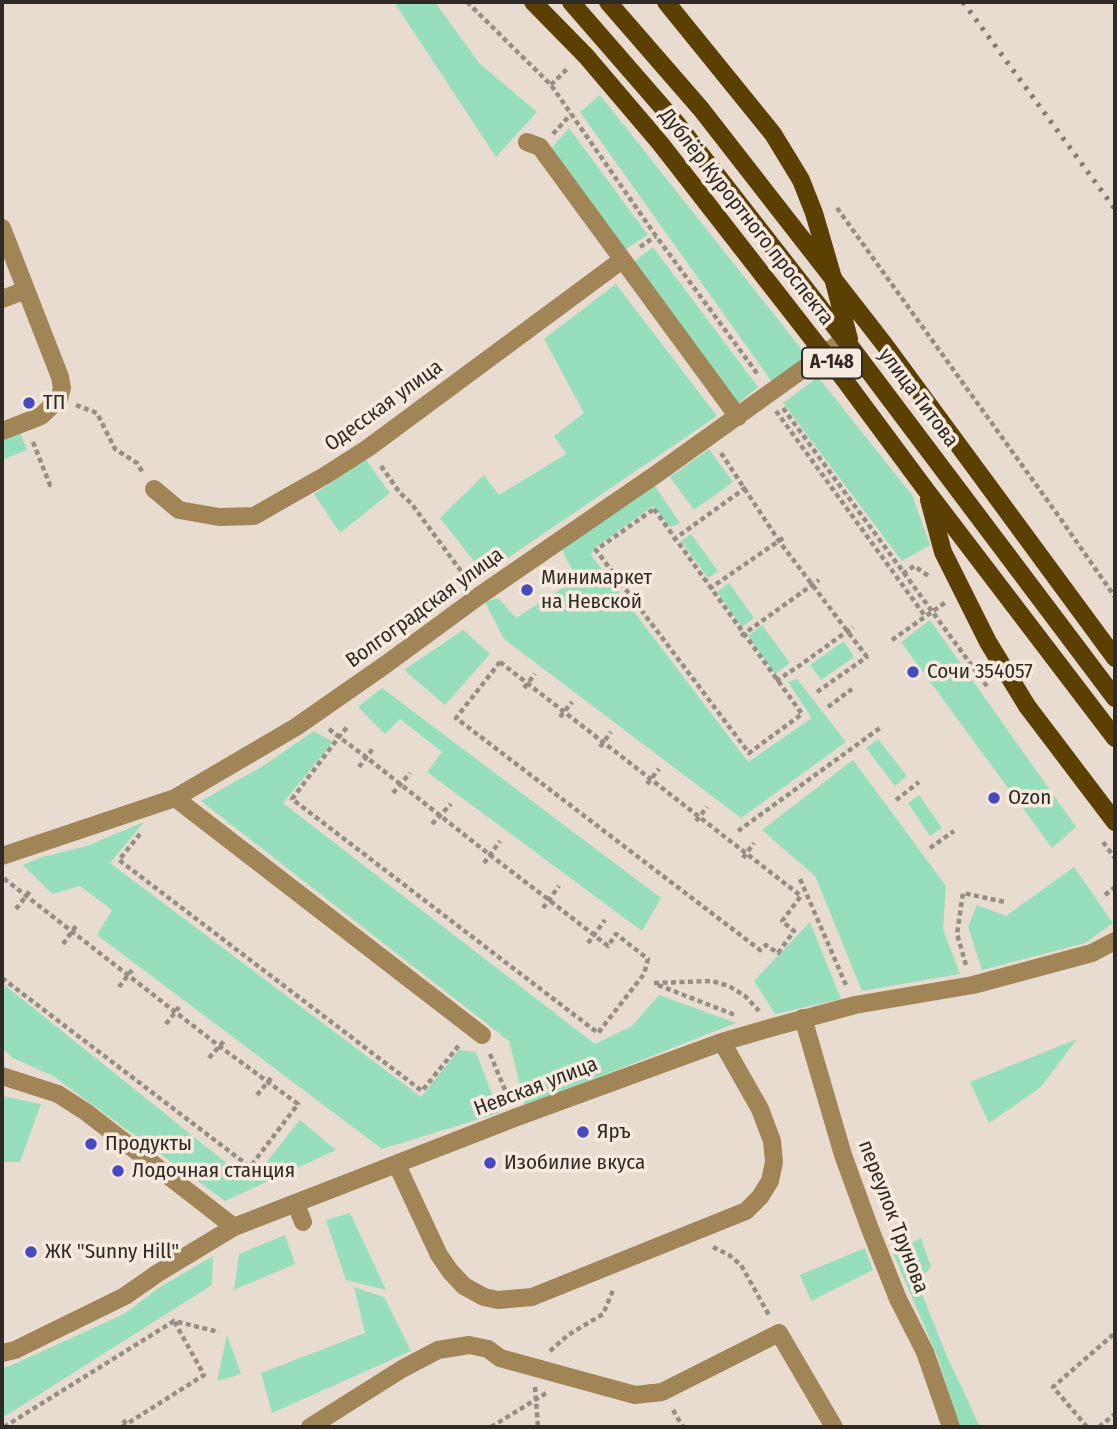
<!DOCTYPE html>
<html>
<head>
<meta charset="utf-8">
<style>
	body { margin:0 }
	#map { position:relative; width:1117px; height:1429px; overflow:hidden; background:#e8dcd1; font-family:"Fira Sans Condensed",sans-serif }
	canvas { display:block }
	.frame { position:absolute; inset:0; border:4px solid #2f2a26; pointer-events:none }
</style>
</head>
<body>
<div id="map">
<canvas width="1117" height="1429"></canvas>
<div class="frame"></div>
</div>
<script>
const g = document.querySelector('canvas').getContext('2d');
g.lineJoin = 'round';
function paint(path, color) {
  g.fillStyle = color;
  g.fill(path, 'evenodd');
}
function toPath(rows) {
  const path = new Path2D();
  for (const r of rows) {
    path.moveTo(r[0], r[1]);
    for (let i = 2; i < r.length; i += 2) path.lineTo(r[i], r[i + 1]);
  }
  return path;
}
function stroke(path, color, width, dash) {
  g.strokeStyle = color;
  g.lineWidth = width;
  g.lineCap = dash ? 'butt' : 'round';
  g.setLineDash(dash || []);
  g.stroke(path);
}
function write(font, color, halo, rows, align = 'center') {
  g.font = font + ' "Fira Sans Condensed",sans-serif';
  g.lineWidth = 7;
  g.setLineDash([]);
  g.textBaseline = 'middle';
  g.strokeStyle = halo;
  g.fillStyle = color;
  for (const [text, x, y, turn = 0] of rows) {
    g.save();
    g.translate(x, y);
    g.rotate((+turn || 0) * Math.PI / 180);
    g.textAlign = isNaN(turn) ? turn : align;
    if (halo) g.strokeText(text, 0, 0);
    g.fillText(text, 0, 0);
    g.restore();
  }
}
paint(toPath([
	[394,2,435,2,479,63,537,112,496,157],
	[600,95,807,356,772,382,580,112],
	[569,128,648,235,624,250,550,150],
	[653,247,758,387,738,404,632,263],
	[616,284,717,416,484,574,440,518,484,475,499,495,566,454,554,436,584,413,544,339],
	[818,377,912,495,930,545,902,561,783,403],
	[20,432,27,450,2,460,2,440],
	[709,449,733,482,694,510,670,477],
	[366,460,390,493,340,533,314,494],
	[655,486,680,523,670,527,653,506,596,547,591,555,748,762,812,718,788,682,797,679,846,742,741,818,504,639,485,602,498,598,516,618,577,579,562,550,585,532],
	[691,534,718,571,708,578,681,541],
	[729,583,754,618,742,627,717,592],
	[930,620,1076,827,1052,848,901,642],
	[762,625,790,663,775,674,748,636],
	[463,630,490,654,445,705,404,670],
	[844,641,854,657,821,680,810,665],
	[382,688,661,898,642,931,427,772,442,752,400,719,385,734,358,707],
	[314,731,333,742,283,803,595,1044,632,1026,659,995,736,1023,525,1106,509,1041,201,801,263,766],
	[878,739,907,776,895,786,866,748],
	[853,760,946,886,943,929,960,974,862,991,815,876,762,830],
	[919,795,942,828,930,836,908,803],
	[144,822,110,863,421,1097,459,1050,476,1052,499,1113,382,1149,97,935,112,910,80,886,52,894,23,865,42,857,87,846],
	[1074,867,1113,923,1085,943,982,970,968,927,977,905,1006,916],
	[810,922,841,999,775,1014,754,981],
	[2,983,229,1165,252,1180,300,1120,336,1150,225,1201,53,1076,13,1058,2,1048],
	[1077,1039,1041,1087,989,1123,970,1082],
	[2,1096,41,1104,20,1162,2,1162],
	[350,1213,386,1290,346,1280,326,1220],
	[285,1235,295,1264,234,1290,239,1254],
	[921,1238,931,1267,917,1282,946,1354,980,1427,959,1427,938,1358,893,1253],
	[865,1248,873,1270,811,1301,800,1275],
	[213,1256,212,1285,2,1418,2,1368,10,1366,124,1314,160,1287],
	[354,1287,384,1297,411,1351,272,1413,261,1373,365,1333],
	[227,1335,241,1374,217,1381]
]), '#97debd');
stroke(toPath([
	[467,2,551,85,656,236,759,376],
	[551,85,568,68],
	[553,134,571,114],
	[837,208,1060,518,1115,597],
	[640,247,656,236],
	[76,405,97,413,115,449,137,463,143,473],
	[783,408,989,689],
	[776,411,925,616],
	[33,442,50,485,54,483],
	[721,453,779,541,867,657],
	[381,466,400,493,411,503,466,578],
	[654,509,802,714,749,753,596,550,654,509],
	[673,540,748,486],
	[903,574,914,566,930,577],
	[709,589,786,536],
	[741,636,819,580],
	[892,640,946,602],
	[500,662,801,896,782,921,794,931,778,953,766,945,760,950,456,718,500,662],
	[776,681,799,666,853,627],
	[524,688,535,674],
	[817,692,868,656],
	[828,707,852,689],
	[560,717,572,702],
	[329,729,339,737,366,757,490,855,549,900,608,946,616,934,648,959,644,974,598,1033,292,799,339,737,348,726],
	[600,747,611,732],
	[359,767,374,747],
	[647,784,659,769],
	[393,793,410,773],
	[896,800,919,782],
	[696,821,707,807],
	[432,824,451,804],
	[738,831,880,728],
	[140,834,119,860,422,1091,460,1044],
	[1103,842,1115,858],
	[930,848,954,831],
	[743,858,754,843],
	[484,863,500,841],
	[800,879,846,985],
	[1105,895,1115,887],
	[543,908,559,886],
	[16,909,30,891],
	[588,943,605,920],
	[63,944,76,926],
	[966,965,957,934,963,893,1005,902],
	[2,978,250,1167,298,1104,219,1046,2,877],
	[654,983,712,981,729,986,745,996,759,1011],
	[658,985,735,1015],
	[119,987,132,970],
	[166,1024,179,1007],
	[490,1054,508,1097],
	[209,1058,224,1041],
	[257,1095,271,1078],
	[713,1247,729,1255,741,1265,770,1317],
	[550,1351,568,1335,603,1314,614,1288],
	[535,1387,538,1427],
	[673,1410,683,1427],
	[123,1420,129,1427],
	[4,1427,174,1321,219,1332],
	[122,1427,204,1375,174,1321],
	[491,1427,548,1392],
	[1087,1427,1053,1387,1115,1333],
	[1099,1427,1115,1414]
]), '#968d85', 4.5, [5, 3.5]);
stroke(toPath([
	[527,142,540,147,738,417],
	[2,228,60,377,62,388,59,399,41,416,2,431],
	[2,299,26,290],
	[154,489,179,510,219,517,254,516,326,475,368,448,622,260],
	[175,798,482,1035],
	[2,856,175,798,296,727,385,665,479,596,658,473,845,339],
	[803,1018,843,1155,870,1229,898,1299,925,1352,951,1427],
	[2,1076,58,1094,86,1112,234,1227],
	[397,1165,439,1255,450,1271,464,1286,484,1297,498,1300,532,1297,746,1211,760,1197,770,1181,774,1162,772,1141,760,1109,722,1042],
	[296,1204,303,1222],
	[2,1353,15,1350,125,1296,158,1273,234,1227,517,1117,722,1042,770,1028,855,1005,973,985,1092,953,1115,941],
	[310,1427,402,1369,438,1350,469,1345,488,1349,500,1358,635,1395,662,1392,779,1333,834,1427]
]), '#a18557', 18);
stroke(toPath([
	[533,2,586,56,660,143,843,378,926,490,1115,738],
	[571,2,677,124,850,346,1115,698],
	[608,2,701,109,884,344,1115,658],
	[666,2,773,134,801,180,814,213,833,278,849,339],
	[929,500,943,552,988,642,1027,706,1115,822]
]), '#5c3f02', 18);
stroke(toPath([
	[963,2,1115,209]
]), '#827a73', 5, [3.5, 7]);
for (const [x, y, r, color] of [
	[29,403,7,"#4749be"],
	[527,590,7,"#4749be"],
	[913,672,7,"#4749be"],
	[994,798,7,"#4749be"],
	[583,1132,7,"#4749be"],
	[91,1144,7,"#4749be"],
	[490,1163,7,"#4749be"],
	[118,1171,7,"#4749be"],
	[31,1252,7,"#4749be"]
]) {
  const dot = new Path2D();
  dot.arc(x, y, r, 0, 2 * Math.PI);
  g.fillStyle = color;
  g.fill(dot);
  stroke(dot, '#f6e9de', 2.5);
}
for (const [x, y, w] of [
	[832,363,60]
]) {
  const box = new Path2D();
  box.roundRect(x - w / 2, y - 15.5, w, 31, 5);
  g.fillStyle = '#f6e9de';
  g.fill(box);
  stroke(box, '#2f2a26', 2);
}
write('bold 19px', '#2f2a26', null, [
	["А-148",832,363]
]);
write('21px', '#2f2a26', '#f6e9de', [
	["Дублёр Курортного проспекта",746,217,52],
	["улица Титова",918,398,53],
	["Одесская улица",384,406,-36],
	["Волгоградская улица",425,608,-36],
	["Невская улица",536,1087,-21],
	["переулок Трунова",893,1217,69]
]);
write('21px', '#2f2a26', '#f6e9de', [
	["ТП",43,403],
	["Минимаркет",541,578],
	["на Невской",541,602],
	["Сочи 354057",927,672],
	["Ozon",1008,798],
	["Яръ",597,1132],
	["Продукты",105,1144],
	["Изобилие вкуса",504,1163],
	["Лодочная станция",132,1171],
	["ЖК \"Sunny Hill\"",45,1252]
], 'left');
</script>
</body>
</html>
